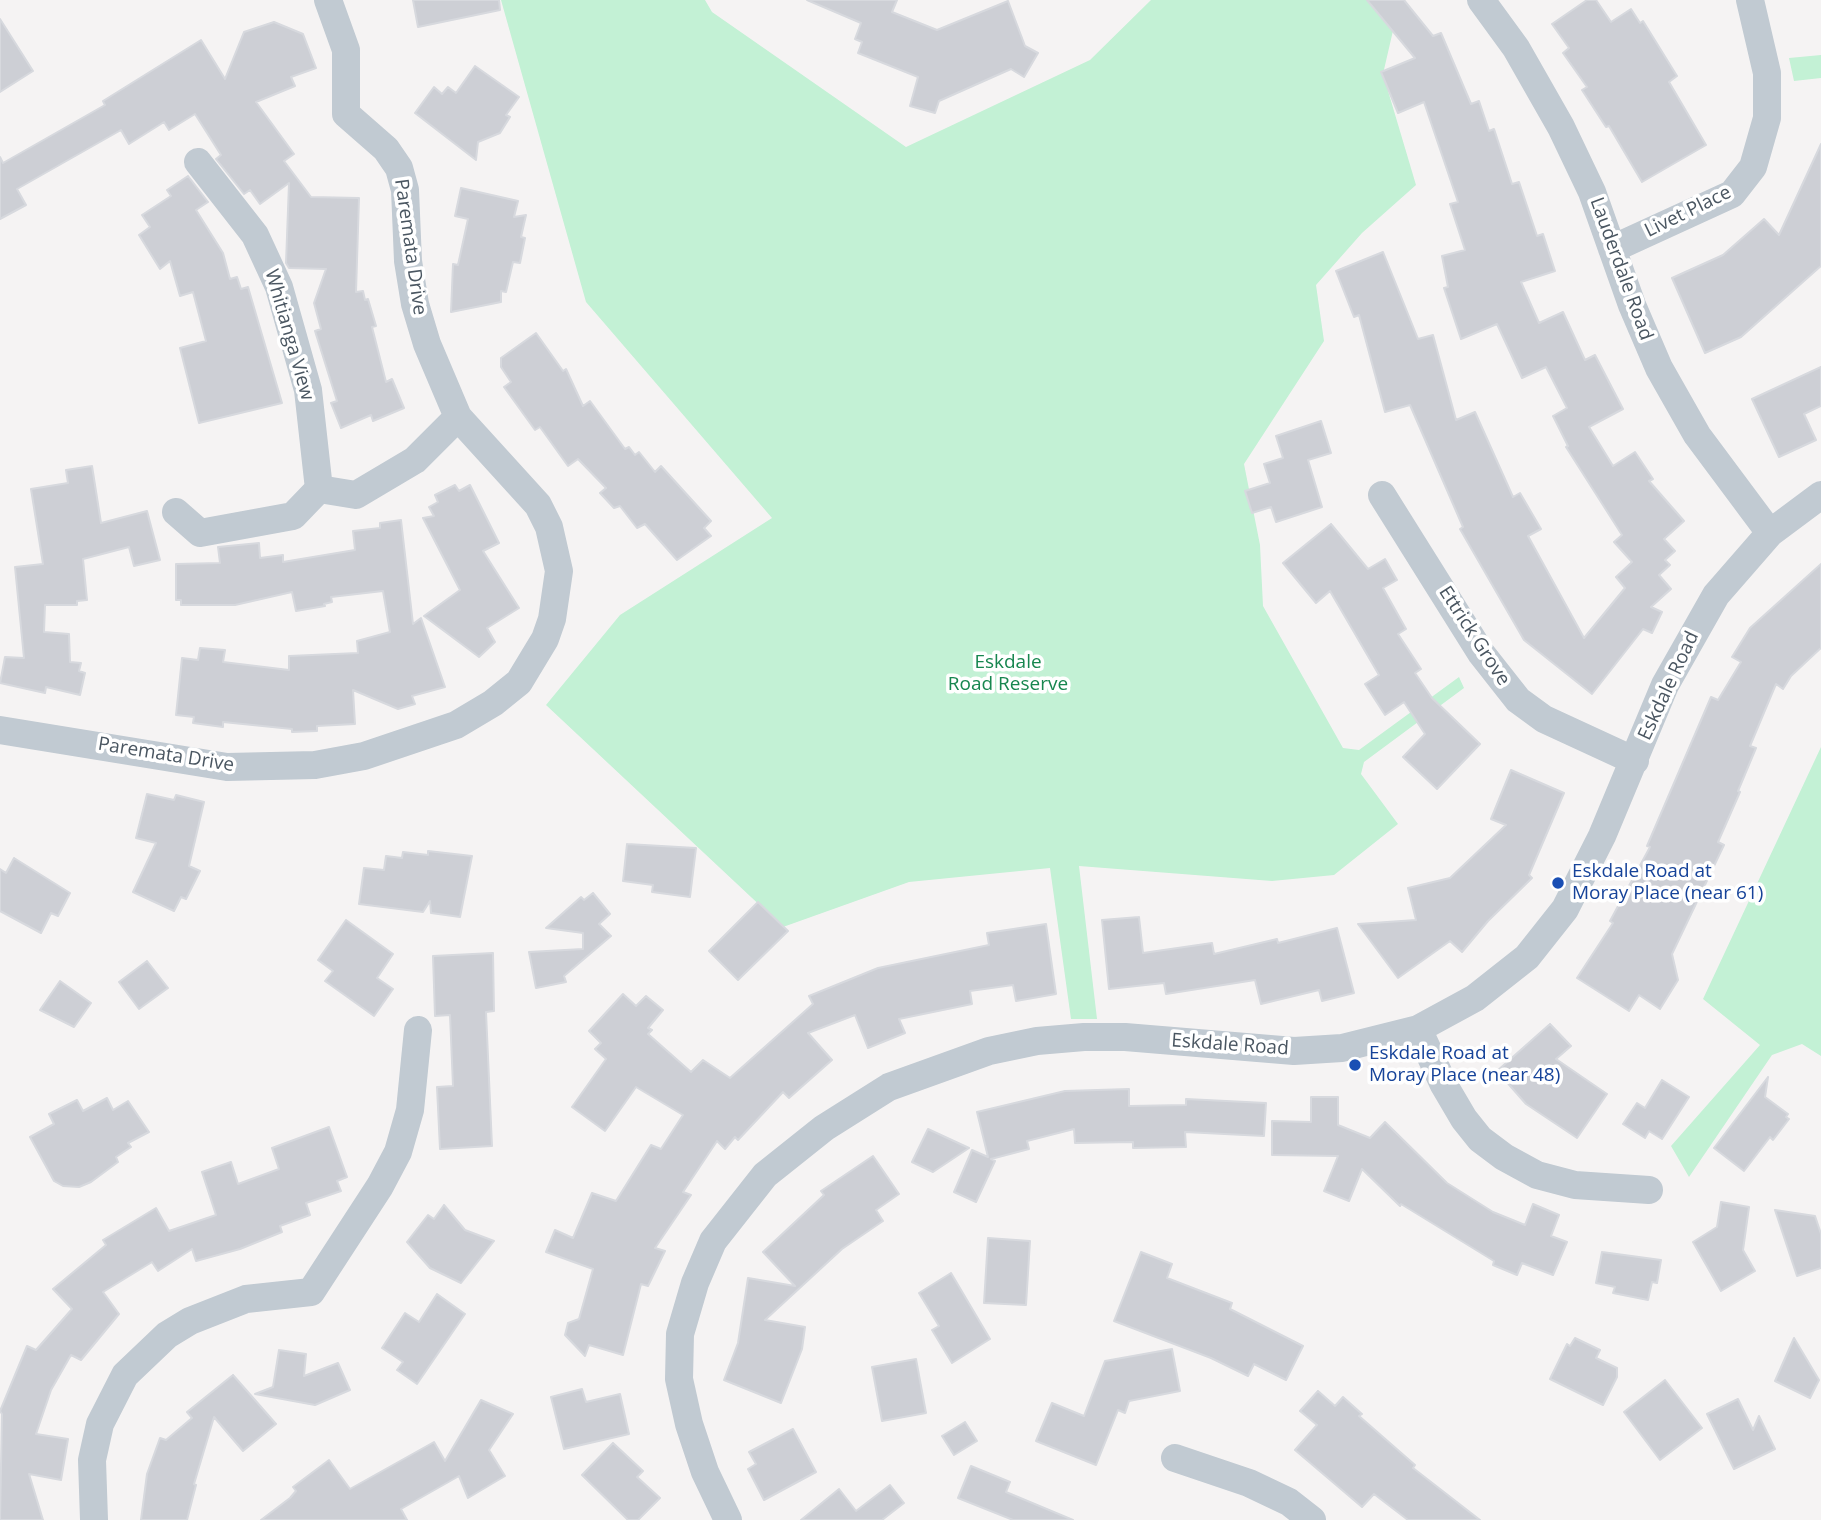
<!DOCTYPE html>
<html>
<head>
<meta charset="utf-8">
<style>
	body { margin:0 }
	canvas { display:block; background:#f5f3f3 }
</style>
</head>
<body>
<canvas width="1821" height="1520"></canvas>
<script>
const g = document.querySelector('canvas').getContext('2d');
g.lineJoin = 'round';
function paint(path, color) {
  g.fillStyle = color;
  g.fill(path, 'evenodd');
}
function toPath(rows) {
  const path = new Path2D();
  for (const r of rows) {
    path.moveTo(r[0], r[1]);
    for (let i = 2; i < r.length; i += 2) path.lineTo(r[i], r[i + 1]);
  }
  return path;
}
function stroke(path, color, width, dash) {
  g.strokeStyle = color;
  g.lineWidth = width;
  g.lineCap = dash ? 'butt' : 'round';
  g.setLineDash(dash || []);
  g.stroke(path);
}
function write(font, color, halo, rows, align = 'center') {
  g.font = font + ' "Open Sans",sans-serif';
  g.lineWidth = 7;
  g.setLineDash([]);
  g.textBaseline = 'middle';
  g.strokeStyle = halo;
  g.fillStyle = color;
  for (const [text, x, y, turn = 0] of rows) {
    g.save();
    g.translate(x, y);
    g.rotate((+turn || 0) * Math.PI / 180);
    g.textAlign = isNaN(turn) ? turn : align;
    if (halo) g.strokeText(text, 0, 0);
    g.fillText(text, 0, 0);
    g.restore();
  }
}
paint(toPath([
	[501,0,705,0,712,12,906,147,1090,60,1151,0,1379,0,1395,22,1383,74,1416,185,1362,233,1316,285,1324,341,1244,464,1260,545,1263,606,1343,748,1359,750,1459,677,1464,688,1364,762,1361,774,1398,824,1334,875,1272,881,1079,866,1097,1019,1071,1019,1050,868,909,882,783,927,546,705,620,615,772,518,586,302],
	[1821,55,1821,78,1794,81,1789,58],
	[1821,747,1821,1056,1802,1044,1772,1055,1689,1177,1671,1146,1760,1045,1703,999]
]), '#c3f1d5');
const building = toPath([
	[413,0,499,0,500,10,418,27,413,0],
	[807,0,897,0,892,12,937,30,1008,1,1025,46,1038,53,1024,77,1011,69,939,101,935,113,910,106,918,77,858,53,862,42,855,39,861,23,807,0],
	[1367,0,1404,0,1433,36,1441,33,1471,104,1479,101,1489,131,1494,129,1512,184,1519,182,1537,236,1543,234,1555,271,1521,282,1539,323,1563,312,1585,360,1595,355,1623,409,1589,427,1613,466,1635,452,1653,479,1649,481,1684,521,1664,539,1675,551,1665,560,1670,565,1659,575,1671,589,1651,607,1662,612,1652,633,1643,629,1592,694,1524,640,1460,529,1463,527,1410,405,1385,412,1359,315,1354,317,1336,271,1383,252,1418,339,1433,335,1456,420,1475,412,1513,497,1520,493,1541,529,1528,536,1584,638,1625,588,1616,577,1632,562,1614,542,1622,535,1566,447,1568,446,1553,416,1567,408,1546,367,1522,378,1497,324,1461,339,1444,288,1448,287,1442,256,1465,250,1450,204,1458,202,1424,102,1398,113,1381,72,1415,58,1367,0],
	[1587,0,1596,0,1611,22,1631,9,1640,23,1643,21,1677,76,1669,82,1706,145,1642,182,1609,126,1606,127,1582,90,1587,87,1563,53,1569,48,1552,24,1587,0],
	[0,19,33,71,0,92,0,19],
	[274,22,303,34,316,68,291,77,295,86,256,102,294,154,284,161,311,197,359,198,356,292,363,291,365,300,368,299,376,326,372,327,386,382,392,379,404,408,373,421,371,415,341,428,331,403,337,401,315,331,321,329,314,303,326,269,289,268,286,263,289,183,260,204,250,190,244,194,216,159,221,155,195,114,169,130,164,122,129,144,121,130,17,189,26,205,0,219,0,157,3,163,105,105,103,101,201,40,225,79,244,32,274,22],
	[475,66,519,97,506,115,510,117,500,133,478,142,476,160,415,113,434,87,442,94,448,87,456,93,475,66],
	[1821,144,1821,266,1741,337,1705,353,1672,278,1723,255,1764,219,1779,235,1821,144],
	[188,176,208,202,196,210,223,253,230,279,237,277,241,289,248,287,282,403,199,423,180,348,206,341,193,292,180,296,170,261,160,269,139,235,150,227,142,215,171,196,167,190,188,176],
	[461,188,518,201,514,217,526,215,521,237,525,238,520,263,513,262,506,292,501,291,501,302,451,312,453,264,458,265,468,219,455,216,461,188],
	[536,333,563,371,566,369,583,406,590,401,625,449,629,447,635,455,639,452,655,472,661,466,711,521,704,528,711,536,677,560,645,524,637,528,620,506,614,508,600,493,606,488,578,459,568,466,540,427,535,430,504,387,511,382,501,367,501,358,536,333],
	[1821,367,1821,406,1804,414,1816,440,1779,457,1752,399,1821,367],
	[1321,421,1331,453,1308,460,1322,507,1276,522,1271,507,1252,513,1245,491,1270,483,1264,464,1283,458,1276,436,1321,421],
	[92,466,101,523,147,511,160,560,134,566,129,547,83,559,87,600,77,601,77,605,45,605,44,632,69,634,70,662,81,663,79,671,85,673,80,695,46,687,45,693,0,683,5,657,24,658,15,567,43,564,31,489,68,483,66,470,92,466],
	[455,485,459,491,470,485,499,543,483,551,519,608,487,628,495,642,479,657,424,616,460,590,423,518,434,516,429,507,438,502,435,495,455,485],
	[401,520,413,624,421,618,445,687,412,696,415,704,398,709,353,690,355,724,317,726,317,731,292,732,292,729,223,722,223,727,193,723,194,717,176,715,182,658,198,660,200,648,225,650,223,662,289,670,289,656,358,653,357,641,390,632,383,591,331,597,332,602,324,604,325,606,296,611,292,592,235,605,181,605,181,600,176,600,176,564,220,563,218,547,259,543,260,558,283,555,283,562,355,550,353,531,380,528,380,523,401,520],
	[1331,524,1368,569,1385,559,1397,580,1383,588,1406,629,1398,634,1421,669,1415,673,1432,698,1480,744,1437,789,1403,757,1425,734,1404,702,1385,715,1365,684,1379,675,1330,591,1316,603,1283,563,1331,524],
	[1821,564,1821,648,1791,676,1783,689,1776,684,1750,746,1756,748,1738,791,1740,792,1718,842,1724,845,1672,954,1678,980,1660,1009,1639,995,1629,1011,1577,978,1613,923,1610,921,1650,847,1647,846,1711,697,1718,700,1741,662,1732,657,1750,628,1821,564],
	[1511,770,1564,793,1529,875,1532,878,1488,921,1462,952,1450,941,1398,978,1358,924,1416,920,1408,888,1450,878,1506,825,1491,819,1511,770],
	[147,794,174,800,176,795,204,802,189,866,200,871,186,899,181,897,174,911,133,892,156,843,136,838,147,794],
	[627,844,696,848,690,897,652,892,653,885,623,881,627,844],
	[428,851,472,856,460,917,431,913,430,901,423,912,359,904,364,868,384,870,386,856,402,858,403,852,428,855,428,851],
	[14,858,70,893,58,916,51,913,41,933,0,911,0,869,6,873,14,858],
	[593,893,610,914,599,924,611,936,564,976,566,982,536,988,529,952,583,949,583,933,546,928,581,897,584,900,593,893],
	[758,902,788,931,738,980,709,951,758,902],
	[1139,917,1143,953,1212,943,1214,954,1277,939,1278,943,1337,928,1354,993,1322,1001,1319,990,1261,1004,1255,980,1166,994,1164,983,1109,989,1102,920,1139,917],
	[346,920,393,954,377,978,393,989,374,1016,325,981,333,971,318,960,346,920],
	[1046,924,1056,994,1016,1001,1013,985,970,991,972,1004,899,1019,905,1033,868,1048,855,1015,808,1033,832,1060,789,1098,783,1092,738,1140,735,1137,725,1149,717,1141,683,1192,691,1195,655,1248,665,1251,648,1286,641,1284,623,1355,589,1345,585,1356,565,1335,568,1323,579,1319,593,1269,546,1252,555,1230,573,1238,592,1193,616,1201,651,1145,661,1149,683,1115,636,1087,605,1131,572,1107,606,1059,595,1049,601,1043,589,1031,623,994,636,1006,646,996,663,1010,648,1028,652,1030,648,1034,691,1072,703,1060,730,1078,813,1004,809,996,878,968,989,945,987,933,1046,924],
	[493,953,494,1011,486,1012,492,1146,440,1149,437,1087,453,1086,450,1015,435,1016,433,956,493,953],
	[147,961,168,988,139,1009,119,982,147,961],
	[60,981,91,1003,74,1027,40,1010,60,981],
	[1550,1024,1571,1046,1556,1059,1607,1094,1577,1138,1526,1104,1497,1071,1550,1024],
	[1768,1077,1765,1097,1788,1114,1786,1117,1789,1119,1773,1140,1770,1137,1744,1171,1714,1148,1768,1077],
	[1662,1080,1689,1097,1662,1139,1649,1131,1645,1138,1623,1124,1637,1103,1645,1108,1662,1080],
	[1129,1089,1129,1106,1186,1105,1186,1099,1266,1103,1264,1136,1185,1132,1186,1147,1133,1148,1133,1142,1075,1143,1074,1129,1027,1141,1029,1149,991,1159,995,1161,976,1202,954,1192,972,1150,988,1157,977,1112,1065,1091,1129,1089],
	[1311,1097,1338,1097,1338,1125,1370,1138,1385,1122,1447,1183,1493,1212,1525,1225,1533,1204,1559,1215,1551,1236,1567,1242,1553,1275,1522,1263,1517,1275,1493,1265,1494,1261,1401,1204,1400,1206,1362,1169,1349,1201,1324,1191,1338,1156,1272,1155,1272,1121,1311,1122,1311,1097],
	[107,1098,113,1110,128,1101,149,1132,128,1143,131,1147,116,1157,118,1162,91,1182,79,1187,63,1186,54,1181,30,1137,54,1124,49,1114,77,1100,83,1111,107,1098],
	[329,1127,347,1177,337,1181,341,1191,306,1203,310,1215,280,1226,282,1232,240,1249,196,1261,192,1249,158,1271,152,1262,103,1292,119,1314,81,1360,71,1355,51,1390,36,1434,68,1439,61,1480,29,1474,43,1520,0,1520,2,1414,0,1411,27,1346,36,1350,72,1309,53,1289,106,1245,103,1240,156,1208,169,1231,216,1215,202,1172,231,1162,238,1184,279,1169,272,1148,329,1127],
	[928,1129,969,1148,933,1172,912,1162,928,1129],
	[873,1156,899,1194,876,1210,883,1221,842,1249,765,1320,805,1327,802,1349,781,1403,724,1380,738,1343,748,1278,795,1286,763,1252,824,1195,821,1191,873,1156],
	[1721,1202,1749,1207,1743,1250,1755,1271,1721,1291,1693,1242,1717,1227,1721,1202],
	[444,1205,465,1230,494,1241,461,1283,430,1268,407,1242,428,1215,434,1219,444,1205],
	[1775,1210,1815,1216,1821,1234,1821,1268,1797,1276,1775,1210],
	[988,1238,1030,1241,1026,1305,984,1303,988,1238],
	[1141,1252,1172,1264,1167,1278,1232,1303,1230,1309,1303,1346,1286,1380,1254,1364,1248,1376,1211,1358,1114,1321,1141,1252],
	[1602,1252,1661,1260,1657,1283,1652,1282,1648,1300,1613,1293,1615,1287,1596,1283,1602,1252],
	[951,1273,990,1339,952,1363,932,1330,939,1326,919,1293,951,1273],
	[437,1294,465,1314,417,1384,397,1370,403,1362,382,1348,405,1313,419,1322,437,1294],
	[1575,1338,1600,1350,1596,1358,1617,1368,1617,1377,1603,1405,1550,1379,1567,1344,1570,1346,1575,1338],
	[1794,1338,1819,1380,1810,1398,1775,1381,1794,1338],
	[1172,1349,1180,1391,1129,1401,1125,1413,1118,1410,1096,1465,1036,1441,1052,1403,1084,1416,1105,1361,1172,1349],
	[279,1350,306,1354,304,1376,338,1363,350,1390,315,1405,255,1394,273,1387,279,1350],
	[916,1359,926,1413,882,1421,872,1367,916,1359],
	[233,1375,276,1424,243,1451,214,1417,194,1484,196,1485,187,1520,141,1520,147,1474,160,1438,166,1440,192,1418,187,1412,233,1375],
	[1665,1380,1702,1428,1660,1460,1624,1412,1665,1380],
	[582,1389,586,1402,620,1394,629,1434,564,1449,551,1397,582,1389],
	[1318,1391,1335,1406,1343,1397,1362,1414,1359,1416,1415,1465,1413,1468,1480,1520,1408,1520,1374,1494,1362,1507,1295,1450,1317,1425,1300,1411,1318,1391],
	[1738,1399,1753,1430,1759,1416,1775,1449,1734,1469,1707,1414,1738,1399],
	[481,1400,513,1414,489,1450,505,1476,468,1498,459,1476,401,1509,407,1520,261,1520,290,1498,296,1491,293,1487,329,1460,350,1489,434,1442,445,1461,481,1400],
	[965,1422,977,1441,954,1455,942,1436,965,1422],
	[793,1429,816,1472,764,1500,748,1469,756,1464,749,1452,793,1429],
	[613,1443,643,1471,637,1477,660,1498,638,1520,628,1520,582,1475,613,1443],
	[971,1466,1010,1482,1006,1492,1073,1520,1013,1520,958,1498,971,1466],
	[890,1485,904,1503,882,1520,801,1520,839,1489,856,1511,890,1485]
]);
paint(building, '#cdcfd5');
stroke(building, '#d7d9de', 2);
stroke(toPath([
	[1481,0,1516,48,1561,127,1592,192,1632,305,1659,368,1697,435,1770,533],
	[198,162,255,235,279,287,308,390,319,489],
	[1612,249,1732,194,1753,167,1767,118,1767,73,1750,0],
	[1382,495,1481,653,1518,700,1544,719,1635,761],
	[176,512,200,533,293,516,319,489,356,495,415,460,458,417],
	[0,730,227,767,315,765,364,756,456,725,493,703,519,682,545,639,552,619,559,571,549,527,538,505,458,417,427,344,415,304,408,261,405,190,399,168,386,149,346,114,346,50,328,0],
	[1418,1029,1444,1085,1464,1119,1480,1139,1504,1157,1537,1175,1575,1185,1649,1190],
	[1175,1458,1249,1483,1289,1502,1312,1520],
	[94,1520,92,1460,100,1424,125,1375,167,1335,190,1321,246,1299,311,1292,380,1186,398,1152,410,1110,418,1030],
	[728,1520,705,1472,689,1424,679,1379,680,1334,695,1283,713,1241,765,1175,824,1128,889,1087,989,1051,1037,1041,1084,1037,1125,1037,1294,1051,1342,1048,1418,1029,1475,998,1527,957,1565,909,1602,836,1665,685,1716,595,1770,533,1821,495]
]), '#c1cad2', 28);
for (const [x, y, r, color] of [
	[1558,883,7,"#1a4fb4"],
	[1355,1065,7,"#1a4fb4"]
]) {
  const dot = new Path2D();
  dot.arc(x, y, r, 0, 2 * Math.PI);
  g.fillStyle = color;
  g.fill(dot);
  stroke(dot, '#fff', 2.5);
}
write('19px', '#4a5661', '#fff', [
	["Livet Place",1688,212,-26],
	["Paremata Drive",410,247,82],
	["Lauderdale Road",1621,269,70],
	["Whitianga View",289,335,74],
	["Ettrick Grove",1474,636,57],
	["Eskdale Road",1669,686,-65],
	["Paremata Drive",166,755,9],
	["Eskdale Road",1230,1045,4]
]);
write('19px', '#17864f', '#fff', [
	["Eskdale",1008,663],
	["Road Reserve",1008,685]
]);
write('19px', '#164399', '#fff', [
	["Eskdale Road at",1572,872],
	["Moray Place (near 61)",1572,894],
	["Eskdale Road at",1369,1054],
	["Moray Place (near 48)",1369,1076]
], 'left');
</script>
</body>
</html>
